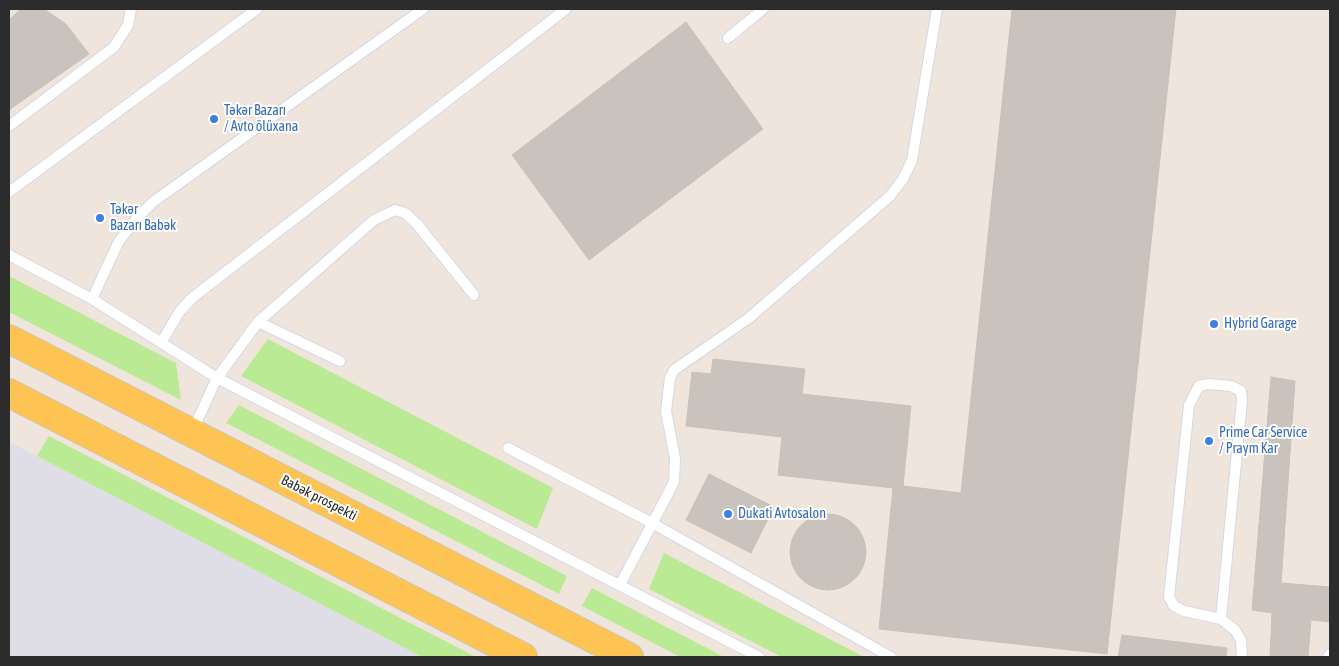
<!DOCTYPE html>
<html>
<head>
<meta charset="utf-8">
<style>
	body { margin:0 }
	#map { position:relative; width:1339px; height:666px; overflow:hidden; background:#efe5dd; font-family:"Asap Condensed",sans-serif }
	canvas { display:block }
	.frame { position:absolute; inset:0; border:10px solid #2c2c2c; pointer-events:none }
</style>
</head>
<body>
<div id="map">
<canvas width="1339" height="666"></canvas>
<div class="frame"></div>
</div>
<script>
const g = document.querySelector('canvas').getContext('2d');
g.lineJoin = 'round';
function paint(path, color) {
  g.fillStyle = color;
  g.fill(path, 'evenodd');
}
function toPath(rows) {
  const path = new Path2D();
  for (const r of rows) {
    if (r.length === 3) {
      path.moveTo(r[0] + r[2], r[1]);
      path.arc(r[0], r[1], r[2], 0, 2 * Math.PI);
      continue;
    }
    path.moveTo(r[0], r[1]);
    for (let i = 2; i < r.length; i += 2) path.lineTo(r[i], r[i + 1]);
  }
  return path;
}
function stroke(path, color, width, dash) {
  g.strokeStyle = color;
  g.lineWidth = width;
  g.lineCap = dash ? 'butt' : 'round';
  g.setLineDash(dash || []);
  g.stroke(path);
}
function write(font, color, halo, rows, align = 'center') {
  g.font = font + ' "Asap Condensed",sans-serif';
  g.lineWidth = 4;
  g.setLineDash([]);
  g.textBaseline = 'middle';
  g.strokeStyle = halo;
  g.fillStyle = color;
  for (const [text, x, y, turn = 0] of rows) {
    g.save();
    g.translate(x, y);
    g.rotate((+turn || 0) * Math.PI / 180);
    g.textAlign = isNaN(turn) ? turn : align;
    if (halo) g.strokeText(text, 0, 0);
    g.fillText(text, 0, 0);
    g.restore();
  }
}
paint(toPath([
	[9,442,37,456,422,657,9,657]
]), '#dfdee7');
paint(toPath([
	[9,276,176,363,181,400,9,312],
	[268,339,553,488,537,529,241,376],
	[239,405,567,576,559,594,226,423],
	[49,436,476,657,422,657,37,456],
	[664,553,864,657,782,657,649,589],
	[592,588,724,657,680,657,582,606]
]), '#bbea95');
const building = toPath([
	[21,9,44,9,66,24,89,54,9,110,9,20,21,9],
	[1012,9,1176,9,1107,654,879,629,893,488,778,475,782,437,686,426,692,372,711,374,713,359,805,369,802,394,911,406,903,486,961,493,1012,9],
	[686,22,763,129,589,260,512,155,686,22],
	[1271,377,1295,381,1281,583,1330,587,1330,622,1311,620,1308,657,1270,657,1272,613,1252,610,1271,377],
	[709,474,774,507,751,553,686,520,709,474],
	[828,552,38],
	[1122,635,1227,648,1226,657,1118,657,1122,635]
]);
paint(building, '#cac2bc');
stroke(building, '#cac1b6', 1);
const service = toPath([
	[728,38,763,9],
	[9,126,114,47,128,25,131,9],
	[9,192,257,9],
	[9,255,92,299,217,378,759,657],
	[92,299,119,241,139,216,153,202,423,9],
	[258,322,340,361],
	[162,341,180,311,192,298,566,9],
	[192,432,217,378,258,322,374,220,395,210,405,213,417,224,474,295],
	[508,448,652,523,891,657],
	[620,585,674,482,675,458,666,411,670,378,674,370,749,318,890,196,903,179,912,160,937,9],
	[1221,619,1242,400,1241,391,1231,386,1208,384,1199,386,1189,405,1169,597,1174,606,1184,611,1221,619,1235,630,1241,640,1242,657],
	[1328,657,1330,654]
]);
const primary = toPath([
	[9,339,629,657],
	[9,393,523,657]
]);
stroke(service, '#d2d8e6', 12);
stroke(primary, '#c8c8c8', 30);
stroke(service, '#fff', 10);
stroke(primary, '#fdc453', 28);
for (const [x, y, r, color] of [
	[214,119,5,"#3f7fe0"],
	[100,218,5,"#3f7fe0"],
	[1214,324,5,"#3f7fe0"],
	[1209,441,5,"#3f7fe0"],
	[728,514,5,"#3f7fe0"]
]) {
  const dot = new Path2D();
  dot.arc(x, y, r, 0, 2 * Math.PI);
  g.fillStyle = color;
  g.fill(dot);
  stroke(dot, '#fff', 2);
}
write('14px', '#366cbe', '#fff', [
	["Təkər Bazarı",224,111],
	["/ Avto ölüxana",224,127],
	["Təkər",110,210],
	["Bazarı Babək",110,226],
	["Hybrid Garage",1224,324],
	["Prime Car Service",1219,433],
	["/ Praym Kar",1219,449],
	["Dukati Avtosalon",738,514]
], 'left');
write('14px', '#2c2c2c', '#fff', [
	["Babək prospekti",319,498,27]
]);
</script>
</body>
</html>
